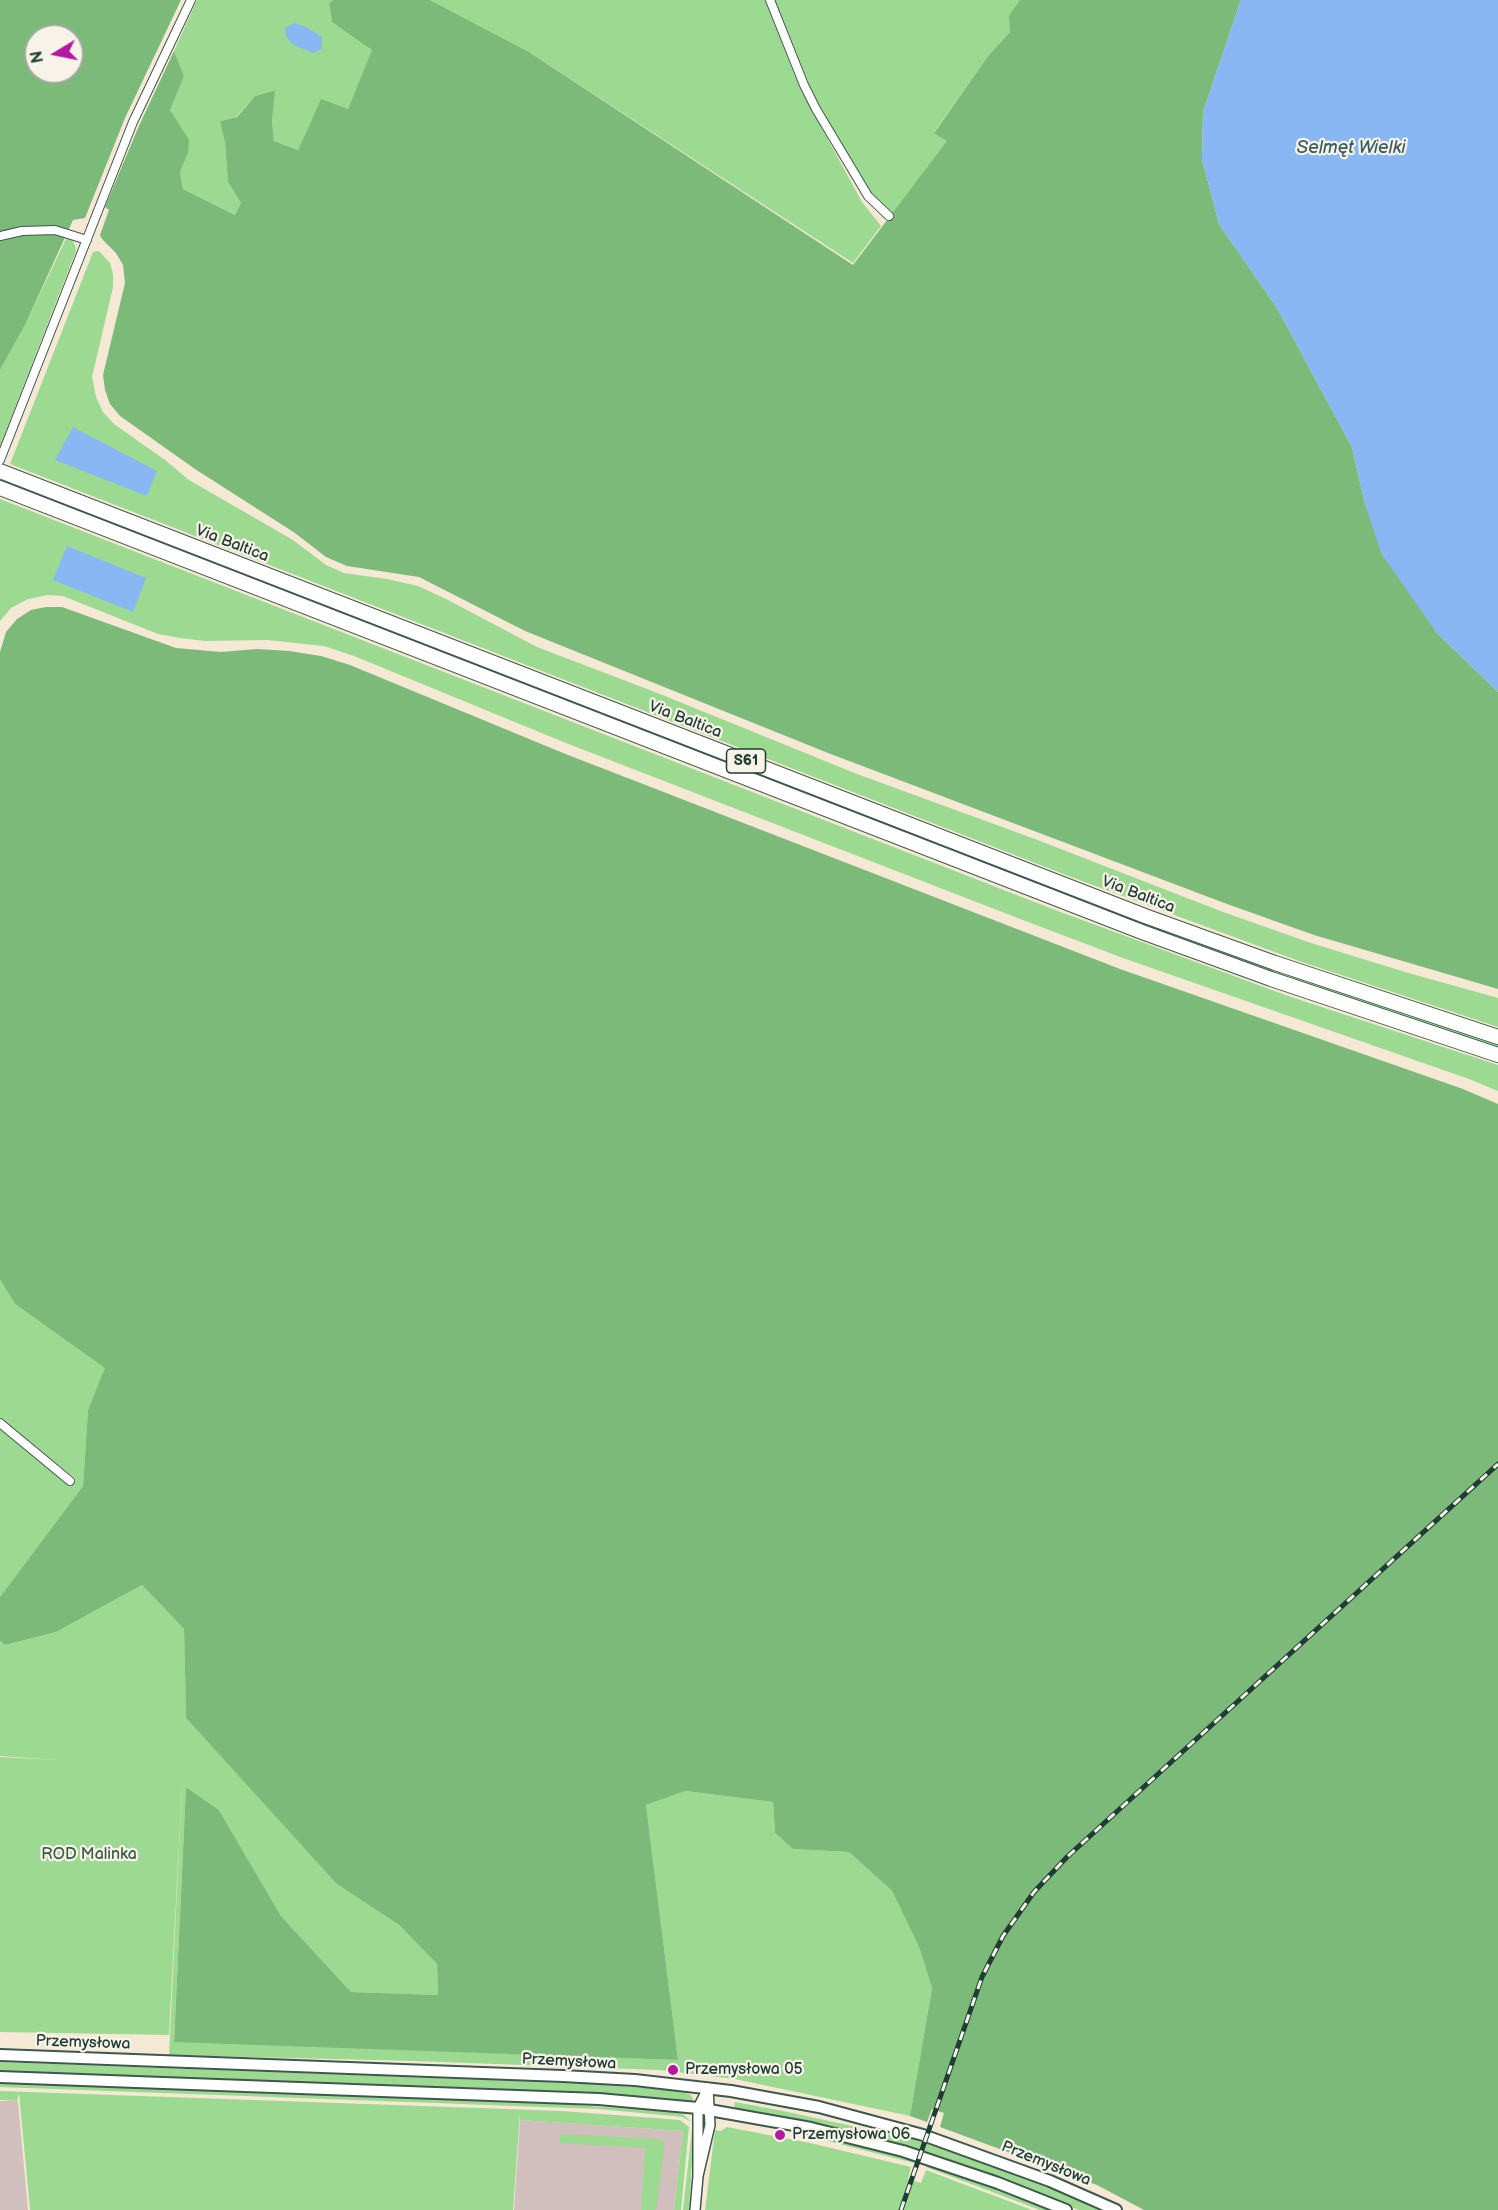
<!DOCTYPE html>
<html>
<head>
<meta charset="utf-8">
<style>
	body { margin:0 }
	#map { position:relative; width:1498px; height:2210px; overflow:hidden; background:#f5e8d4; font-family:"Balsamiq Sans",sans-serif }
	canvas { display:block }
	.north { position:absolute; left:24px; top:24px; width:60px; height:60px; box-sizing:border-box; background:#f7f3e8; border:2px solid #a1aaa0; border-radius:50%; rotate:260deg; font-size:16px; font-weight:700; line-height:24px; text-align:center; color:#1f3d34 }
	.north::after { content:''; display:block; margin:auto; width:21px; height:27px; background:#b5179e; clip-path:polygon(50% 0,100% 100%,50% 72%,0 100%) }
</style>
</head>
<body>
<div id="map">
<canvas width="1498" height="2210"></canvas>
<div class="north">N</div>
</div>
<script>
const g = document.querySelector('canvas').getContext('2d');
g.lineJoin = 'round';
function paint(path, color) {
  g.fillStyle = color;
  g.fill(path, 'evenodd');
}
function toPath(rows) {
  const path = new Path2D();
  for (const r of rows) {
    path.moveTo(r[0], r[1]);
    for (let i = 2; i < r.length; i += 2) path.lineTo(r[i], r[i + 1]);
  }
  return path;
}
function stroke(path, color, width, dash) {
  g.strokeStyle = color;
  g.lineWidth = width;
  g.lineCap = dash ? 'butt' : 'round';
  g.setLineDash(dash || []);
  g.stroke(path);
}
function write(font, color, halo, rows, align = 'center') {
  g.font = font + ' "Balsamiq Sans",sans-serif';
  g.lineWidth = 4.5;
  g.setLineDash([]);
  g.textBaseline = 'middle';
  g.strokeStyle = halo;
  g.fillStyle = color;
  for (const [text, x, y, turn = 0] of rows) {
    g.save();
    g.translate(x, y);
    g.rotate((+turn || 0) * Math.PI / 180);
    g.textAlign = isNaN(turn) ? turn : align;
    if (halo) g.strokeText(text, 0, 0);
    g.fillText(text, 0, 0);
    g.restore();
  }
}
paint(toPath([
	[0,2101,18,2101,28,2210,0,2210],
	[520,2120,683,2131,674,2210,514,2210]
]), '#d1bfbd');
paint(toPath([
	[197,0,333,0,329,3,332,22,373,49,348,109,321,100,298,150,274,141,272,121,274,90,255,96,236,117,220,121,225,143,228,182,241,203,235,215,183,189,180,172,188,153,170,109,184,76,174,51],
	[430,0,765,0,800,88,862,202,881,226,853,263,529,52],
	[775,0,1022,0,1010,32,988,56,934,132,948,141,892,214,877,201,861,179,813,94],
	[66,239,72,240,75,245,76,251,0,446,0,370,25,325],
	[99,251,110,263,113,274,113,287,92,377,96,397,103,412,114,424,165,460,189,480,293,540,326,565,344,573,387,579,418,586,446,599,537,647,660,694,857,774,1035,839,1223,912,1311,943,1405,972,1498,998,1498,1027,1299,961,1066,875,10,464,93,252],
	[5,479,1266,965,1498,1043,1498,1049,1388,1013,1144,927,3,483],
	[0,499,1055,910,1288,996,1498,1065,1498,1091,1469,1079,1123,958,1015,917,566,743,354,656,324,646,267,640,205,641,180,638,158,634,63,596,48,595,28,599,11,608,0,621],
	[0,1280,15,1304,106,1368,88,1410,83,1486,0,1597,0,1428,70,1485,75,1478,0,1418],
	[142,1585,184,1629,186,1718,336,1882,399,1925,437,1964,438,1995,351,1992,281,1916,219,1810,186,1787,174,2041,678,2060,646,1805,684,1791,773,1802,775,1833,793,1849,849,1852,892,1891,919,1947,932,1988,910,2116,735,2079,659,2070,415,2061,169,2055,183,1767,169,2035,0,2032,0,1757,58,1760,0,1756,0,1641,5,1645,56,1632],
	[0,2062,598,2084,680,2091,691,2095,693,2099,691,2101,564,2091,0,2071],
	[0,2083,562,2104,677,2112,683,2114,691,2122,682,2117,673,2116,598,2109,0,2087],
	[0,2091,562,2111,680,2120,689,2127,681,2210,674,2210,683,2131,520,2120,520,2113,513,2210,30,2210,19,2093,17,2101,0,2100],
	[735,2102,783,2111,912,2139,1004,2169,1102,2210,1079,2210,1002,2178,933,2154,832,2127,734,2108],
	[727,2127,810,2143,911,2167,908,2179,921,2183,926,2170,1032,2210,705,2210,715,2130,721,2131],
	[694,2128,689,2210,683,2210,692,2129],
	[560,2134,660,2139,665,2145,656,2210,641,2210,645,2148,560,2143],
	[800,2134,812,2134,837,2140,915,2161,914,2163],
	[927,2165,969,2178,1051,2210,1040,2210,926,2167]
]), '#9bda90');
paint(toPath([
	[0,0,181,0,125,118,85,218,73,220,25,325,0,370],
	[36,36,72,36,72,72,36,72],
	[333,0,430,0,529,52,853,265,947,141,934,133,988,56,1010,32,1009,16,1020,0,1241,0,1203,112,1202,159,1219,224,1277,308,1352,447,1365,504,1436,632,1498,692,1498,989,1314,935,1227,904,828,753,525,631,419,577,347,566,326,557,295,533,195,469,120,416,110,404,105,390,103,375,125,283,123,265,116,253,102,239,100,235,109,210,105,207,138,128,174,51,184,76,170,110,189,140,188,153,180,172,183,189,235,215,241,203,228,182,225,143,220,121,237,117,255,96,275,90,272,121,274,141,298,150,321,99,348,109,372,50,332,22,329,3],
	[46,607,62,607,176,648,221,652,257,649,289,651,321,656,350,665,563,753,1120,969,1463,1089,1498,1104,1498,2210,1144,2210,1097,2185,940,2127,944,2113,932,2109,927,2122,910,2116,932,1988,919,1947,892,1891,849,1852,793,1849,775,1833,773,1802,685,1791,646,1805,678,2060,174,2042,186,1787,219,1810,281,1916,351,1992,438,1995,437,1964,399,1925,336,1883,186,1718,184,1629,142,1585,56,1632,5,1645,0,1641,0,1597,83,1486,88,1410,105,1368,15,1304,0,1280,0,652,6,632,17,619,31,610]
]), '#7cba7a');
paint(toPath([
	[1241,0,1498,0,1498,692,1436,632,1381,553,1365,504,1352,447,1277,308,1219,224,1202,159,1203,112],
	[295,23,306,27,322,37,322,49,313,53,292,44,286,36,285,28],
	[73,427,157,471,147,496,55,460],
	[67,546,146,578,133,612,53,580]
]), '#88b7f3');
const minor = toPath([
	[770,0,804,85,816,109,868,196,889,216],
	[0,236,22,231,55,230,87,240],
	[0,460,133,122,191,0],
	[0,1423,70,1481]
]);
const tertiary = toPath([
	[708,2088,710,2125,698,2176,698,2108,708,2088],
	[695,2210,698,2176]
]);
const secondary = toPath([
	[0,2055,563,2076,635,2080,731,2091,819,2107,923,2135,1050,2181,1116,2210],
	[0,2077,599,2099,698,2108,811,2128,903,2151,998,2183,1066,2210]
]);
const motorway = toPath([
	[0,471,1145,916,1275,963,1498,1037],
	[0,488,1142,932,1271,979,1498,1055]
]);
stroke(minor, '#3f574c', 10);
stroke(tertiary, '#3f574c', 12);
stroke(secondary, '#3f574c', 14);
stroke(motorway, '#3f574c', 16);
stroke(minor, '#fff', 8);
stroke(tertiary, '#fff', 9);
stroke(secondary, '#fff', 10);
stroke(motorway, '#fff', 14);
const rail = toPath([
	[901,2210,982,1977,1003,1936,1034,1892,1067,1857,1498,1464]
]);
stroke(rail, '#1f3d34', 5);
stroke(rail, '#f7f3e8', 3, [9]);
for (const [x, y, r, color] of [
	[673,2070,6,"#b5179e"],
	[780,2135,6,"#b5179e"]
]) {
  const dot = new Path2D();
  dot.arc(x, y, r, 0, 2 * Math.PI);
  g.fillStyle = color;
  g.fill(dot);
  stroke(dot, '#f7f3e8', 2);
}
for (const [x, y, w] of [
	[746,761,39]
]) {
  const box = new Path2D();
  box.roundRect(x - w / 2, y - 12, w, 24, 4.5);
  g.fillStyle = '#f7f3e8';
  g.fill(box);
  stroke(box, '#1f3d34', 1.5);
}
write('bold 15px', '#1f3d34', null, [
	["S61",746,761]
]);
write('16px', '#1f3d34', '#f7f3e8', [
	["Via Baltica",232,544,21],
	["Via Baltica",685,720,21],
	["Via Baltica",1138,895,21],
	["Przemysłowa",83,2043,2],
	["Przemysłowa",569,2062,3],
	["Przemysłowa",1046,2164,22]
]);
write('16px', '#385c46', '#f7f3e8', [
	["ROD Malinka",89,1855]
]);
write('16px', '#1f3d34', '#f7f3e8', [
	["Przemysłowa 05",685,2070],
	["Przemysłowa 06",792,2135]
], 'left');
write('italic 18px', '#395c64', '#f7f3e8', [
	["Selmęt Wielki",1351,148]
]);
</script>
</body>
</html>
